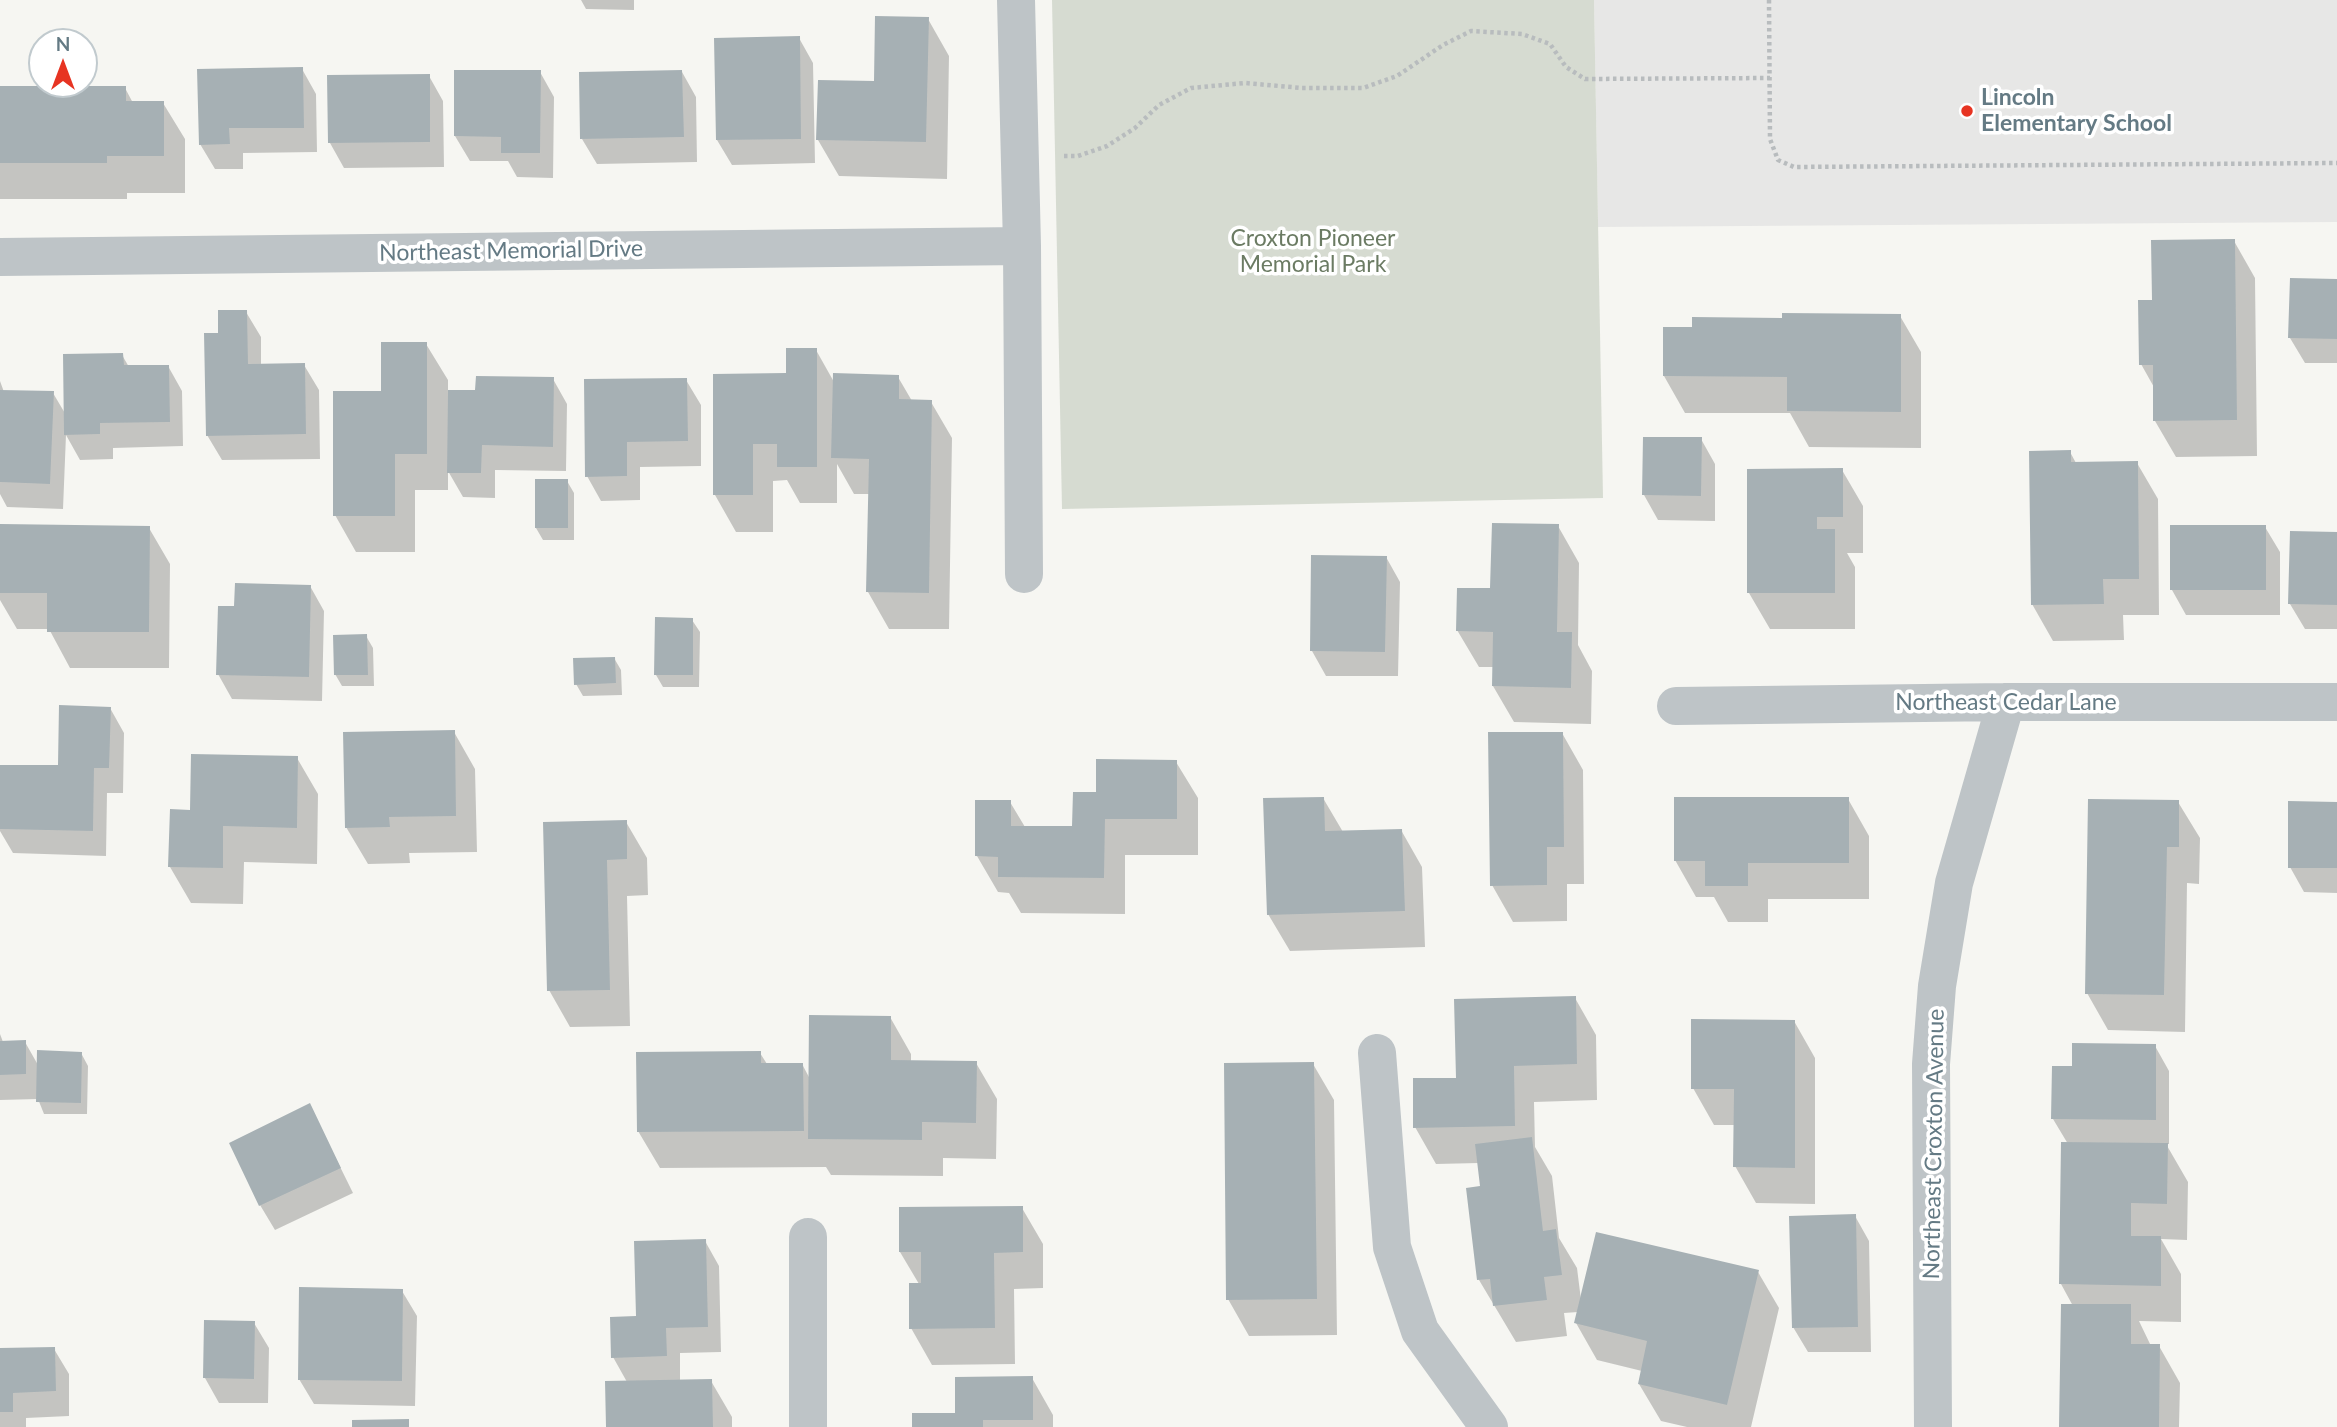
<!DOCTYPE html>
<html>
<head>
<meta charset="utf-8">
<style>
	body { margin:0 }
	#map { position:relative; width:2337px; height:1427px; overflow:hidden; background:#f6f6f2; font-family:Lato,sans-serif }
	canvas { display:block }
	.north { position:absolute; left:28px; top:28px; width:70px; height:70px; box-sizing:border-box; background:#fff; border:2px solid #c1cace; border-radius:50%; rotate:0deg; font-size:19px; font-weight:700; line-height:28px; text-align:center; color:#647a84 }
	.north::after { content:''; display:block; margin:auto; width:24px; height:32px; background:#e73422; clip-path:polygon(50% 0,100% 100%,50% 72%,0 100%) }
</style>
</head>
<body>
<div id="map">
<canvas width="2337" height="1427"></canvas>
<div class="north">N</div>
</div>
<script>
const g = document.querySelector('canvas').getContext('2d');
g.lineJoin = 'round';
function paint(path, color) {
  g.fillStyle = color;
  g.fill(path, 'evenodd');
}
function toPath(rows) {
  const path = new Path2D();
  for (const r of rows) {
    path.moveTo(r[0], r[1]);
    for (let i = 2; i < r.length; i += 2) path.lineTo(r[i], r[i + 1]);
  }
  return path;
}
function stroke(path, color, width, dash) {
  g.strokeStyle = color;
  g.lineWidth = width;
  g.lineCap = dash ? 'butt' : 'round';
  g.setLineDash(dash || []);
  g.stroke(path);
}
function write(font, color, halo, rows, align = 'center') {
  g.font = font + ' Lato,sans-serif';
  g.lineWidth = 7;
  g.setLineDash([]);
  g.textBaseline = 'middle';
  g.strokeStyle = halo;
  g.fillStyle = color;
  for (const [text, x, y, turn = 0] of rows) {
    g.save();
    g.translate(x, y);
    g.rotate((+turn || 0) * Math.PI / 180);
    g.textAlign = isNaN(turn) ? turn : align;
    if (halo) g.strokeText(text, 0, 0);
    g.fillText(text, 0, 0);
    g.restore();
  }
}
paint(toPath([
	[1594,0,2337,0,2337,222,1598,227]
]), '#e7e7e6');
paint(toPath([
	[1052,0,1594,0,1603,498,1062,509]
]), '#d6dbd1');
paint(toPath([
	[581,0,634,0,634,10,586,9],
	[928,19,949,56,947,179,839,176,818,140,876,82],
	[799,38,813,63,815,163,732,165,717,140],
	[302,69,316,94,317,152,243,153,243,169,215,169,200,144],
	[540,72,554,97,553,178,517,177,508,161,470,161,455,136],
	[682,72,696,97,697,162,597,164,582,139],
	[429,76,443,101,444,167,344,168,330,143],
	[0,88,125,88,133,103,163,103,185,139,185,193,127,193,127,199,0,199],
	[2234,241,2255,278,2257,456,2176,457,2155,421,2155,389,2141,364,2153,302],
	[2337,281,2337,363,2305,363,2290,338],
	[246,312,261,337,261,365,304,365,319,390,320,459,222,460,207,435,219,335],
	[1900,316,1921,352,1921,448,1809,447,1790,413,1685,413,1664,376,1694,329,1784,319],
	[426,344,448,380,448,392,477,392,553,379,567,404,566,471,495,470,495,498,463,497,448,471,448,490,415,490,415,552,356,552,335,515,383,393],
	[816,350,834,382,898,377,912,401,931,402,952,438,949,629,889,629,868,592,870,494,854,494,837,464,837,503,800,503,787,480,773,481,773,532,736,532,715,495,788,375],
	[122,355,129,367,168,366,182,391,183,446,113,448,113,459,80,460,66,435,63,509,7,507,0,494,0,381,4,392,53,393,66,415],
	[686,380,701,405,701,466,640,467,640,500,601,501,587,476],
	[1701,439,1715,464,1715,521,1658,520,1644,495],
	[2070,452,2076,463,2137,463,2158,499,2159,615,2123,615,2124,640,2053,641,2032,604],
	[1842,470,1863,506,1863,553,1847,553,1855,567,1855,629,1770,629,1749,593],
	[567,481,574,493,574,540,543,540,536,528],
	[0,526,149,528,170,564,169,668,70,668,49,629,17,629,0,600],
	[1558,526,1579,563,1578,645,1592,671,1591,724,1514,722,1493,686,1494,667,1479,667,1457,630,1492,590],
	[2265,527,2280,552,2280,615,2186,615,2172,590],
	[2337,534,2337,629,2305,629,2290,604],
	[1386,557,1400,582,1398,676,1326,676,1312,651],
	[310,586,324,611,322,701,232,699,218,674,236,607],
	[692,620,700,632,699,687,663,687,656,675],
	[366,636,373,648,374,686,342,686,335,674],
	[614,658,621,670,622,695,583,696,576,684],
	[110,708,124,733,123,793,107,793,106,856,13,853,0,831,0,766,60,767],
	[454,732,475,769,477,852,409,853,410,863,368,864,346,827],
	[1562,733,1583,770,1584,884,1567,884,1567,921,1513,922,1492,885],
	[297,758,318,794,317,864,244,862,243,904,191,903,170,867,192,812],
	[1176,762,1198,798,1198,855,1125,855,1125,914,1021,913,1009,893,998,892,977,856,1010,802,1025,827,1074,827,1097,794],
	[1323,798,1343,832,1401,830,1422,867,1425,947,1290,951,1268,914],
	[1848,799,1869,836,1869,899,1768,899,1768,922,1728,922,1714,897,1696,897,1675,860],
	[2178,802,2200,838,2199,884,2187,883,2185,1032,2108,1030,2087,993],
	[2337,804,2337,893,2304,892,2290,867],
	[626,822,647,858,648,895,627,896,630,1026,570,1027,549,990,545,823],
	[1575,998,1596,1035,1597,1100,1534,1102,1535,1147,1552,1176,1559,1238,1577,1268,1581,1300,1758,1272,1779,1308,1751,1427,1687,1427,1661,1421,1639,1384,1642,1371,1597,1360,1576,1323,1578,1312,1564,1313,1567,1336,1516,1342,1479,1280,1482,1188,1479,1163,1436,1164,1415,1127,1457,1079],
	[890,1017,911,1054,911,1062,976,1063,997,1099,996,1159,943,1158,943,1176,831,1175,826,1167,660,1168,638,1131,760,1053,767,1064,802,1064,810,1079],
	[1794,1021,1815,1058,1815,1204,1756,1203,1735,1166,1735,1125,1714,1125,1693,1088],
	[0,1034,3,1042,25,1042,38,1065,81,1053,88,1066,87,1114,44,1114,38,1099,0,1100],
	[2155,1046,2169,1071,2169,1144,2166,1144,2188,1182,2187,1240,2161,1239,2181,1274,2181,1322,2139,1321,2151,1346,2159,1346,2180,1383,2179,1427,2061,1427,2073,1306,2061,1284,2068,1144,2053,1119,2073,1068],
	[1313,1064,1334,1100,1337,1335,1249,1336,1228,1299],
	[310,1106,353,1193,275,1230,260,1205],
	[1022,1208,1043,1244,1043,1288,1014,1289,1015,1364,932,1365,911,1328,919,1284,900,1252],
	[1855,1216,1869,1241,1871,1352,1808,1352,1793,1327],
	[705,1241,719,1266,721,1352,680,1353,680,1381,711,1381,732,1417,732,1427,607,1427,627,1382,613,1357,638,1318],
	[402,1291,417,1316,415,1406,314,1404,299,1379],
	[254,1323,269,1348,268,1403,219,1403,205,1378],
	[54,1349,69,1374,69,1416,26,1418,26,1427,0,1427,0,1350],
	[1032,1378,1053,1415,1053,1427,914,1427,957,1415]
]), '#0003');
paint(toPath([
	[875,16,929,17,926,142,816,140,818,80,874,81],
	[800,36,801,139,716,140,714,38],
	[303,67,304,128,229,128,230,144,199,145,197,69],
	[454,70,541,70,540,153,501,153,501,137,454,136],
	[682,70,684,137,580,139,579,72],
	[430,74,430,142,328,143,327,75],
	[0,86,126,86,126,101,164,101,164,156,107,156,107,163,0,163],
	[2235,239,2237,420,2153,421,2153,365,2139,365,2138,300,2152,300,2151,240],
	[2290,278,2337,279,2337,339,2288,338],
	[218,310,247,310,248,364,305,363,306,434,206,436,204,333,218,333],
	[1782,313,1901,314,1901,412,1787,411,1787,377,1663,376,1663,327,1692,327,1692,317,1782,318],
	[381,342,427,342,427,454,395,454,395,516,333,516,333,391,381,391],
	[786,348,817,348,817,467,777,467,777,444,753,444,753,495,713,495,713,374,786,373],
	[123,353,124,365,169,365,170,422,100,423,100,434,64,435,63,354],
	[833,373,899,375,899,399,932,400,929,593,866,592,869,459,831,458],
	[476,376,554,377,553,447,482,445,481,473,447,473,448,390,475,390],
	[687,378,688,441,627,442,627,476,585,477,584,379],
	[0,390,54,391,50,484,0,482],
	[1643,437,1702,437,1701,496,1642,495],
	[2071,450,2071,462,2138,461,2139,579,2103,579,2104,604,2031,605,2029,451],
	[1843,468,1843,517,1817,517,1817,529,1835,529,1835,593,1747,593,1747,469],
	[535,479,568,479,568,528,535,528],
	[1492,523,1559,524,1557,632,1572,632,1571,688,1492,686,1493,632,1456,631,1457,588,1490,588],
	[0,524,150,526,149,632,47,632,47,593,0,593],
	[2170,525,2266,525,2266,590,2170,590],
	[2290,531,2337,532,2337,605,2288,604],
	[1311,555,1387,556,1385,652,1310,651],
	[235,583,311,585,309,677,216,675,218,606,234,606],
	[655,617,693,618,693,675,654,675],
	[367,634,368,675,334,675,333,635],
	[615,657,616,683,574,685,573,658],
	[59,705,111,707,109,768,94,768,93,831,0,829,0,765,58,765],
	[455,730,456,816,389,817,390,827,345,828,343,732],
	[1488,732,1563,732,1564,847,1547,847,1547,885,1490,886],
	[191,754,298,756,297,828,223,826,223,868,168,867,170,809,190,810],
	[1096,759,1177,760,1177,819,1105,819,1104,878,998,877,998,857,975,856,975,800,1011,800,1011,826,1072,826,1073,792,1096,792],
	[1324,797,1325,831,1402,829,1405,911,1267,915,1263,798],
	[1674,797,1849,797,1849,863,1748,863,1748,886,1705,886,1705,861,1674,861],
	[2088,799,2179,800,2179,847,2167,847,2164,995,2085,994],
	[2288,801,2337,802,2337,868,2288,868],
	[627,820,627,859,607,860,610,990,547,991,543,822],
	[1576,996,1577,1064,1514,1066,1515,1126,1413,1128,1413,1078,1456,1078,1454,999],
	[809,1015,891,1016,891,1060,977,1061,976,1123,922,1122,922,1140,808,1139],
	[1691,1019,1795,1020,1795,1168,1733,1167,1734,1089,1691,1089],
	[26,1040,26,1074,0,1075,0,1041],
	[2072,1043,2156,1044,2156,1120,2051,1119,2052,1066,2072,1066],
	[37,1050,82,1052,81,1103,36,1102],
	[761,1051,761,1063,803,1063,804,1131,637,1132,636,1052],
	[1314,1062,1317,1299,1226,1300,1224,1063],
	[310,1103,341,1168,259,1206,229,1143],
	[1532,1137,1543,1231,1556,1229,1562,1275,1544,1277,1547,1300,1493,1306,1490,1279,1477,1280,1466,1188,1480,1186,1475,1144],
	[2061,1142,2168,1143,2167,1204,2131,1203,2131,1236,2161,1236,2161,1286,2059,1284],
	[1023,1206,1023,1252,994,1253,995,1328,909,1329,909,1283,921,1283,921,1252,899,1252,899,1207],
	[1856,1214,1858,1327,1792,1328,1789,1216],
	[1596,1232,1759,1270,1727,1405,1638,1384,1647,1341,1574,1323],
	[706,1239,708,1327,666,1328,667,1356,611,1358,610,1317,636,1316,634,1241],
	[299,1287,403,1289,402,1381,298,1380],
	[2061,1304,2131,1304,2131,1344,2160,1344,2159,1427,2059,1427],
	[204,1320,255,1321,254,1379,203,1378],
	[55,1347,56,1391,13,1393,13,1412,0,1412,0,1348],
	[1033,1376,1033,1420,983,1420,983,1427,912,1427,912,1413,955,1413,955,1377],
	[712,1379,713,1427,606,1427,605,1381],
	[409,1419,409,1427,352,1427,352,1420]
]), '#a6b0b4');
stroke(toPath([
	[1769,0,1770,139,1778,160,1794,167,2337,163],
	[1064,156,1078,156,1107,146,1135,128,1159,105,1191,88,1245,83,1302,88,1363,88,1397,76,1443,45,1471,31,1522,34,1550,44,1566,67,1585,79,1770,78]
]), '#b8bcbe', 4.5, [3.5, 3.5]);
stroke(toPath([
	[1016,0,1022,246,1024,574],
	[0,257,1022,246],
	[1676,706,2006,702,2337,702],
	[1377,1053,1392,1247,1420,1331,1489,1427],
	[808,1237,808,1427],
	[1933,1427,1931,1064,1937,986,1954,883,2006,702]
]), '#bec4c7', 38);
for (const [x, y, r, color] of [
	[1967,111,7,"#e73422"]
]) {
  const dot = new Path2D();
  dot.arc(x, y, r, 0, 2 * Math.PI);
  g.fillStyle = color;
  g.fill(dot);
  stroke(dot, '#fff', 2.5);
}
write('bold 23px', '#647a84', '#fff', [
	["Lincoln",1981,98],
	["Elementary School",1981,124]
], 'left');
write('23px', '#6b7b63', '#fff', [
	["Croxton Pioneer",1313,239],
	["Memorial Park",1313,265]
]);
write('23px', '#647a84', '#fff', [
	["Northeast Memorial Drive",511,251,-1],
	["Northeast Cedar Lane",2006,703],
	["Northeast Croxton Avenue",1934,1144,-89]
]);
</script>
</body>
</html>
